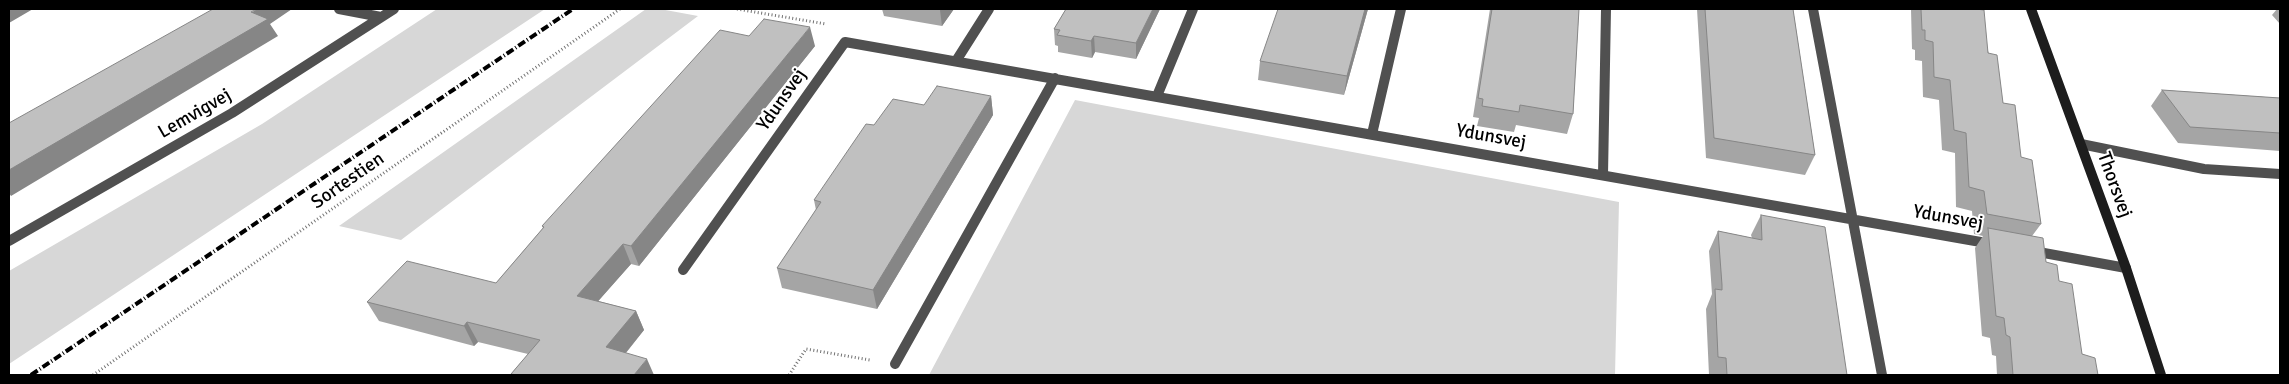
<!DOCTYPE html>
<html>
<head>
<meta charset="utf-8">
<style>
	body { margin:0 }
	#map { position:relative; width:2289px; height:384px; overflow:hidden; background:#fff; font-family:Signika,sans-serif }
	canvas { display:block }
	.frame { position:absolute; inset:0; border:10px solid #000; pointer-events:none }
</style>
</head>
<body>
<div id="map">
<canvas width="2289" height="384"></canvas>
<div class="frame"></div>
</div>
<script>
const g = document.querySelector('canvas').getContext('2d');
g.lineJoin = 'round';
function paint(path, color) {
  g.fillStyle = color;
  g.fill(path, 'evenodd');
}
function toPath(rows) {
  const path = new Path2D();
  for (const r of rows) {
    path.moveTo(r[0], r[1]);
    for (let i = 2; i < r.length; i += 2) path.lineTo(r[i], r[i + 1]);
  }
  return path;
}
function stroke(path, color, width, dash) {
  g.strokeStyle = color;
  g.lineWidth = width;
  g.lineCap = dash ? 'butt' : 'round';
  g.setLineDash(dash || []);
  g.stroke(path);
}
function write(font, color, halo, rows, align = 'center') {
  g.font = font + ' Signika,sans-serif';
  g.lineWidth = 4;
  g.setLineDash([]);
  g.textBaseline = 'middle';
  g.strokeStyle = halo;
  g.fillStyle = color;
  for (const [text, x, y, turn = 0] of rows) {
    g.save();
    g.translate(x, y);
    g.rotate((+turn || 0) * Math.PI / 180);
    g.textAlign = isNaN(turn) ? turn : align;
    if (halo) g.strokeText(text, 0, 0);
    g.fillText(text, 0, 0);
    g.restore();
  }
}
paint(toPath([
	[437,9,545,9,9,364,9,271,262,124],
	[646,9,660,9,698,16,401,240,339,226],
	[1075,100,1619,202,1615,375,929,375]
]), '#d7d7d7');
stroke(toPath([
	[737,9,826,24],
	[93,375,620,9],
	[789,375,806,349,870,360]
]), '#727272', 3, [1, 2.5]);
stroke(toPath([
	[339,9,381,17],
	[1813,9,1882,375],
	[956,61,989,9],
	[1157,96,1193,9],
	[1372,134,1401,9],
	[2081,144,2204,169,2280,174],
	[1603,175,1606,9],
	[9,241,232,113,394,9],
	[2033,251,2126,268],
	[683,270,845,42,1992,244],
	[895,364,1055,78]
]), '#505050', 10);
stroke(toPath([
	[2031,9,2126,268,2161,375]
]), '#1d1d1d', 10);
stroke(toPath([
	[31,375,573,9]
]), '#000', 4, [8, 2.5, 1, 2.5]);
paint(toPath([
	[882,9,954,9,942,26,884,16],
	[1066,9,1160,9,1136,59,1095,52,1092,58,1058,52,1058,46,1055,45,1054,29],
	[1368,9,1344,95,1258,80,1260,61],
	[1490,9,1579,9,1573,114,1567,134,1516,125,1514,132,1477,126,1479,118,1473,117],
	[1697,9,1793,9,1815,155,1805,175,1706,158],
	[1911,9,1976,9,2003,103,2021,157,2041,224,2032,236,2046,262,2059,281,2082,354,2098,375,1997,375,1996,356,1992,355,1990,338,1982,336,1975,248,1983,236,1974,234,1972,211,1956,207,1955,153,1942,150,1939,100,1923,97,1922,61,1915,60,1915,50,1912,49],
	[2277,9,2280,9,2280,24,2272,15],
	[749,36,815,46,639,266,631,264,598,301,636,311,644,330,626,353,654,375,512,375,511,374,528,354,478,342,474,346,379,321,367,302,496,283,543,228,542,226],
	[2162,90,2280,98,2280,151,2178,143,2151,106],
	[991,96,993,115,877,309,782,288,777,268,816,210,814,200,874,125,924,105],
	[1761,215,1847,375,1709,375,1706,309,1712,294,1709,251,1718,231,1752,238,1751,235]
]), '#a5a5a5');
paint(toPath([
	[9,9,33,9,9,23],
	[257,9,292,9,270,24,278,36,11,196,9,193,9,170],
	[940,9,954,9,942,26,940,10],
	[1153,9,1160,9,1136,59,1136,43],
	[1365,9,1368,9,1344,95,1347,76],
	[810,27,815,46,639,266,631,246],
	[1094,36,1095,52,1092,58,1091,41],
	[991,96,993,115,877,309,873,290],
	[623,244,631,264,586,315,577,296],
	[636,311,644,330,615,366,606,347],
	[467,322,478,342,474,346,464,326],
	[647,359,654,375,634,375]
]), '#868686');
const building = toPath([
	[213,9,257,9,251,12,268,19,9,170,9,123,213,9],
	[1066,9,1153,9,1136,43,1094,36,1091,41,1057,35,1060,30,1054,29,1066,9],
	[1278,9,1365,9,1347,76,1260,61,1278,9],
	[1492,9,1579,9,1573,114,1520,105,1519,112,1482,106,1483,99,1478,98,1492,9],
	[1705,9,1793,9,1815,155,1714,138,1705,9],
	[1921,9,1976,9,1984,10,1988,53,1997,55,2003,103,2015,105,2021,157,2032,160,2041,224,1987,214,1984,191,1969,187,1966,133,1954,130,1950,80,1934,77,1933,42,1925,40,1925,30,1922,30,1921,9],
	[764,19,810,27,631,246,623,244,577,296,636,311,606,347,647,359,634,375,517,375,511,374,540,340,467,322,464,326,367,302,407,261,496,283,544,227,542,226,720,30,749,36,764,19],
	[937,86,991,96,873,290,777,268,821,202,814,200,866,124,874,125,893,99,924,105,937,86],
	[2162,90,2280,98,2280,133,2190,127,2162,90],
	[1761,215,1825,227,1847,375,1727,375,1726,358,1718,357,1715,289,1722,290,1722,285,1718,231,1762,240,1761,215],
	[1988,228,2043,238,2046,262,2057,265,2059,281,2072,284,2082,354,2095,358,2098,375,2013,375,2010,337,2006,335,2004,318,1996,316,1988,228]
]);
paint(building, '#c0c0c0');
stroke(building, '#868686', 1);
write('19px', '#000', '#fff', [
	["Ydunsvej",782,100,-55],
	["Lemvigvej",195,114,-30],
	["Ydunsvej",1491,137,10],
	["Sortestien",348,181,-35],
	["Thorsvej",2114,185,70],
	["Ydunsvej",1948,218,10]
]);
</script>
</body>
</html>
